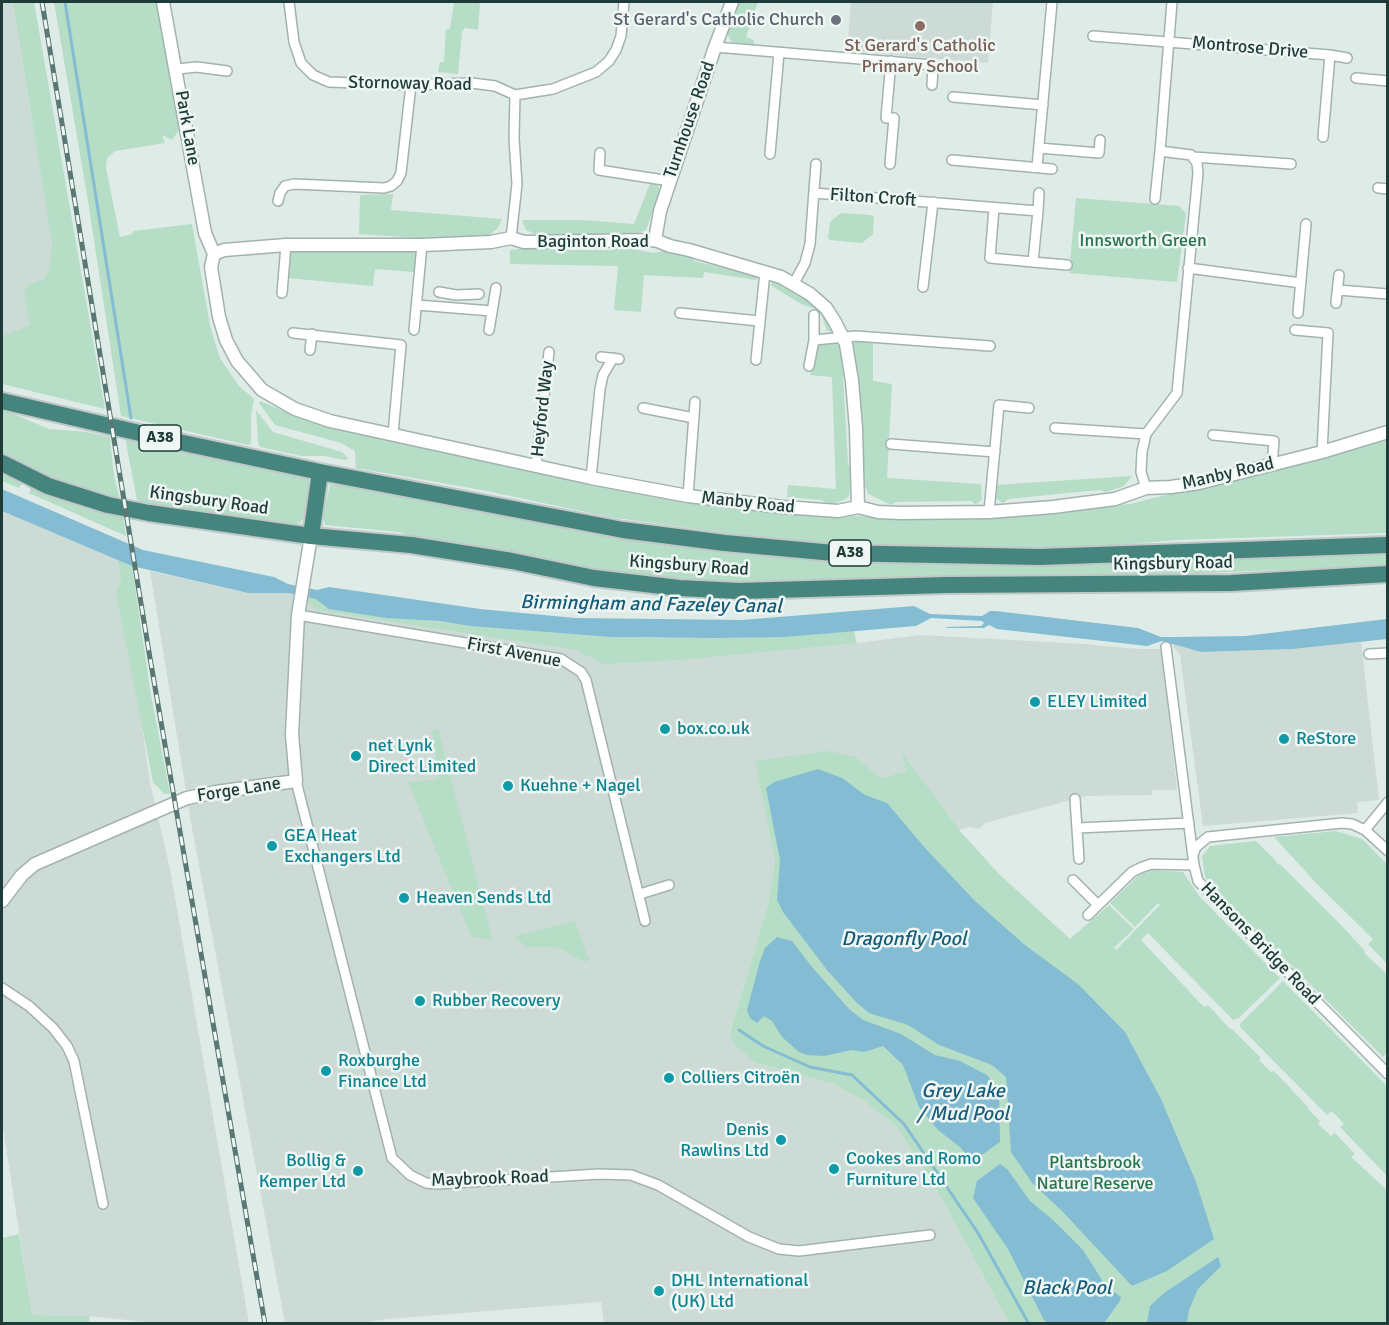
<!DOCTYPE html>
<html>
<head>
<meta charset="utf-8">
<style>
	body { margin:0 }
	#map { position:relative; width:1389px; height:1325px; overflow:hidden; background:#dfebe7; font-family:Signika,sans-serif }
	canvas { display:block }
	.frame { position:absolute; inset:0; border:3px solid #1f3b37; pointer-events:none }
</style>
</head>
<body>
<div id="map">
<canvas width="1389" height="1325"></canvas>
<div class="frame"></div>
</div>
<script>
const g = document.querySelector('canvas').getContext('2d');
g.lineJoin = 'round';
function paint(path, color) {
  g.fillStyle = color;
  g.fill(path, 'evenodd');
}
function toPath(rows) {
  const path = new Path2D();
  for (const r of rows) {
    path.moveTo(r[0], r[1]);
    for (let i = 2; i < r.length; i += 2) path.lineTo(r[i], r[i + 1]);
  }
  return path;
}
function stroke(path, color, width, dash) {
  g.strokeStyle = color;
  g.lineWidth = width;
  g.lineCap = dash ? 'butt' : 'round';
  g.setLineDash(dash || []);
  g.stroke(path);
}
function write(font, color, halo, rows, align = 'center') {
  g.font = font + ' Signika,sans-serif';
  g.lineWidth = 5;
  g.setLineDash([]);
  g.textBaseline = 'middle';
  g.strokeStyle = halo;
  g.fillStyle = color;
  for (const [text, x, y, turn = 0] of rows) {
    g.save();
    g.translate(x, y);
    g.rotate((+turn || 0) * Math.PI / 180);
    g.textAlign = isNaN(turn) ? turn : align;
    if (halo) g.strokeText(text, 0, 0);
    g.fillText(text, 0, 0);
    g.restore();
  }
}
paint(toPath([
	[2,2,13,2,57,274,26,380,2,381],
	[851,2,993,2,988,63,847,51],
	[2,511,118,559,150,782,170,869,249,1323,163,1324,90,1316,32,1315,2,1121],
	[150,571,248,593,288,593,316,599,645,638,854,631,857,643,920,635,1084,644,1139,649,1162,649,1177,790,1152,790,1152,795,1086,796,985,823,980,829,969,827,959,830,942,805,907,760,903,752,906,771,881,778,856,757,755,761,775,861,768,905,730,1031,756,1063,834,1084,864,1101,897,1127,937,1190,1009,1323,604,1323,601,1302,387,1319,361,1323,285,1323,192,828],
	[1170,642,1201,652,1293,649,1361,642,1379,800,1357,802,1358,813,1203,826,1180,655]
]), '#cddbd6');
paint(toPath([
	[13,2,34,2,105,409,2,384,2,336,30,325,24,290,31,284,44,279,49,270,52,244],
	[54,2,156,2,181,127,172,140,162,135,165,143,115,151,107,158,106,168,120,237,132,234,134,231,192,224,210,325,216,346,220,358,239,386,254,399,251,415,251,443,248,445,121,416,87,195],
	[454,2,480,2,478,30,465,28,462,32,458,74,438,72,440,62,444,62,446,29,450,29],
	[738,2,758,2,746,37,754,40,754,45,732,42,727,34],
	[651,181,659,187,660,191,646,230,634,235,535,234,526,230,522,220,583,220,634,224],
	[393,194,391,210,502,219,498,228,488,236,418,238,359,234,360,195],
	[1076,198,1179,206,1186,213,1177,282,1069,273],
	[841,213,871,215,874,217,873,234,862,243,830,240,828,238,830,222],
	[552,246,555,250,614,250,616,246,653,253,664,251,692,256,694,261,758,276,756,280,704,272,703,278,644,275,641,312,614,310,618,266,510,264,510,250],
	[412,250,416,253,414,272,375,269,373,286,288,278,290,252],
	[773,282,779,282,812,303,826,317,832,331,827,331,822,317,816,309,803,305,770,285],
	[862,338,873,341,873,381,892,384,887,478,981,484,982,499,978,503,975,504,971,501,896,502,891,505,868,494,864,482,860,398,853,343],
	[835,340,840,344,846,374,843,376,848,464,851,470,849,496,844,500,829,505,822,500,787,497,788,485,836,489,832,377,810,375,817,342],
	[260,401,297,417,304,417,697,501,868,517,991,518,1130,504,1387,440,1387,533,1176,540,1085,548,910,548,769,539,609,517,482,490,356,468,355,451,341,443,275,425,259,403],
	[2,409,49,429,87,432,110,437,114,476,120,500,54,480,2,456],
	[256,410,273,432,342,452,349,459,344,460,325,456,301,456,260,447,258,442],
	[125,437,306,475,309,479,304,517,300,523,294,525,151,507,137,500],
	[2,469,123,512,126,536,29,493,31,488,22,483,19,488,2,481],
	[1132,476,1124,486,1106,492,1099,490,1008,499,1003,503,995,498,995,485],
	[338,484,715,549,1387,549,1388,566,1100,577,766,585,664,579,582,569,414,539,399,532,325,525,323,516,330,485],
	[118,559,132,566,151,695,170,794,164,794,153,782,116,592,121,583],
	[307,597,316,599,329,609,470,626,611,637,645,638,749,638,854,631,856,643,679,660,604,664,576,650,317,610,308,603],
	[438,729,493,941,471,936,408,782,439,779,432,730],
	[902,749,907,760,942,805,959,830,1000,875,1070,939,1109,905,1134,929,1114,948,1116,950,1160,905,1158,903,1135,927,1110,903,1139,875,1154,870,1183,872,1199,896,1280,978,1239,1018,1233,1020,1148,933,1141,940,1201,1004,1205,1007,1208,1005,1230,1029,1232,1029,1261,1058,1259,1060,1271,1072,1274,1071,1308,1107,1308,1109,1320,1121,1318,1124,1331,1136,1335,1133,1355,1154,1351,1157,1387,1190,1387,1323,1009,1323,937,1190,897,1127,864,1101,834,1084,756,1063,734,1044,730,1032,768,905,775,861,755,761,828,751,856,757,881,778,906,771],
	[1336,831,1362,839,1387,864,1387,964,1368,944,1373,939,1317,884,1274,837],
	[1256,841,1276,861,1278,865,1280,864,1340,924,1364,950,1365,954,1387,974,1387,1053,1383,1057,1218,892,1205,877,1202,856,1210,846],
	[575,921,589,960,584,962,557,947,526,947,515,936],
	[1283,981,1387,1086,1387,1176,1340,1127,1344,1124,1338,1117,1331,1111,1327,1115,1240,1027,1240,1024],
	[19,1234,32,1315,90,1316,89,1323,2,1323,2,1238]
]), '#b6ddc5');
paint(toPath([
	[2,489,143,550,274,577,288,584,317,590,329,587,480,609,575,618,742,620,914,606,930,614,982,616,990,611,996,611,1138,628,1161,637,1173,637,1245,636,1387,619,1387,639,1293,649,1201,652,1162,641,1147,646,997,629,989,625,984,628,946,628,946,627,981,626,984,623,982,621,931,618,916,626,785,637,716,638,611,637,470,626,439,621,386,618,329,609,316,599,288,593,248,593,132,566,2,511],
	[818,769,842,778,865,795,887,803,926,849,975,901,1025,945,1079,985,1125,1032,1161,1099,1196,1182,1214,1239,1167,1271,1132,1286,1062,1211,1033,1184,1011,1152,1006,1077,992,1065,939,1045,908,1025,869,1013,856,1002,827,970,783,912,777,900,780,860,766,788,774,782],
	[777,937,792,941,812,967,849,1009,863,1020,901,1034,935,1055,960,1061,987,1075,999,1090,1000,1142,972,1162,960,1147,938,1130,919,1107,903,1065,883,1046,864,1052,852,1050,824,1056,807,1055,799,1052,782,1037,772,1021,764,1016,757,1023,750,1018,747,1010,760,961,765,948],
	[1000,1164,1008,1170,1030,1201,1053,1220,1083,1250,1105,1285,1121,1297,1120,1301,1104,1323,1047,1323,1044,1320,1008,1249,973,1198,977,1181],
	[1218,1257,1221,1266,1198,1289,1189,1310,1187,1323,1147,1323,1150,1306,1164,1293]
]), '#84bdd3');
stroke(toPath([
	[65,2,131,418],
	[739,1030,763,1046,810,1067,852,1075,904,1124,978,1233,1029,1324]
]), '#84bdd3', 3);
const minor = toPath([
	[289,2,294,42,301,63,313,75,329,82,411,85,472,83,495,86,515,95,553,89,596,72,609,61,616,50,621,36,624,2],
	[1093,36,1330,55,1347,58],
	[715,47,933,65,932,85],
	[177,69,197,67,227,71],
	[1356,78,1388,81],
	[953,97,1043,105],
	[1323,137,1330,55],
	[1039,148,1099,153,1100,140],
	[600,153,599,170,670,181],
	[770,154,779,53],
	[1194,157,1291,164],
	[952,160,1052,169],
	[890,164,894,118,886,118,891,61],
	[1037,167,1052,2],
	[1378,188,1388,189],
	[814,193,1038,211,1033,262,990,258,994,208],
	[1155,199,1160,151],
	[278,201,280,193,285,186,294,184,384,188,391,186,397,181,401,173,411,85],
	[1038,211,1039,193],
	[511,238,517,184,514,138,515,95],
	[1033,262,1067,265],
	[1188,268,1301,283],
	[794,283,805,263,810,244,816,164],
	[923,287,933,202],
	[1338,290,1388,294],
	[439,292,456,295,479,294],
	[282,293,286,245],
	[1336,303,1339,275],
	[417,305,492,311],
	[680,313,759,321],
	[1298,313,1306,224],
	[414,330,422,245],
	[489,330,496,288],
	[1295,330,1328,333,1322,452],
	[293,333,401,345,393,434],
	[814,340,856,336,990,346],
	[310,350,312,334],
	[601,357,619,359],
	[756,360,765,272],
	[809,366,814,340,814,315],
	[643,408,694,418],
	[1055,428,1146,434],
	[1213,435,1274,441,1272,465],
	[891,444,995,452],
	[536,466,549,352],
	[591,478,600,389,603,375,613,358],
	[1146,488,1141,472,1142,452,1146,434,1177,393,1198,173,1197,163,1191,155,1160,151,1172,2],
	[688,496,695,402],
	[989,512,999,405,1029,408],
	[298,615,561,659,581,672,586,680,645,921],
	[1166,647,1194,865,1198,881,1388,1074],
	[1369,654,1388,653],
	[296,781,392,1158,410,1175,426,1183,437,1184,599,1174,631,1175,658,1185,749,1237,779,1249,799,1251,930,1235],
	[1075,799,1079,859],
	[1077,828,1189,823],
	[1365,830,1388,802],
	[1193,855,1196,847,1208,837,1342,823,1352,824,1365,830,1388,851],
	[1073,880,1098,905],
	[640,894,669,885],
	[1088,915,1132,872,1140,868,1151,864,1194,865],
	[2,988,29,1006,53,1028,67,1046,74,1061,103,1204]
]);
const tertiary = toPath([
	[163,2,205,233,214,254],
	[655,240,660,211,715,47,732,2],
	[214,254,211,267,219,317,226,340,237,361,262,390,295,409,330,421,591,478,688,496,783,507,838,511,858,507,878,512,901,513,989,512,1053,507,1115,499,1146,488,1171,487,1199,483,1322,452,1388,432],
	[214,254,224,250,286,245,422,245,491,242,511,238,524,242,655,240,670,246,689,250,781,277,810,294,826,308,835,322,846,344,852,381,856,428,858,507],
	[2,901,22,875,35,864,187,798,216,792,296,781,292,734,298,615,311,536]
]);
const trunk = toPath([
	[2,401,174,441,320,472,623,530,725,543,834,553,1039,557,1388,545],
	[2,463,48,486,108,505,149,513,311,536,411,545,512,561,594,578,679,588,739,591,946,585,1231,583,1388,574],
	[311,536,320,472]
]);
stroke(minor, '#a2b3af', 12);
stroke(tertiary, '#a2b3af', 15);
stroke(trunk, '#c0c8c7', 20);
stroke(minor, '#fff', 9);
stroke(tertiary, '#fff', 12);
stroke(trunk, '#46857e', 16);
const rail = toPath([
	[42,2,150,658,265,1324]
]);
stroke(rail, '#597773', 5);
stroke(rail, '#eff7f4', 3, [9]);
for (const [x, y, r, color] of [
	[836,20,6,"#6b7280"],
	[920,26,6,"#8d6e63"],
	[1035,702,6,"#0f9aa8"],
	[665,729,6,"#0f9aa8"],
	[1284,739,6,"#0f9aa8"],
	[356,756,6,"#0f9aa8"],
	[508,786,6,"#0f9aa8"],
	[272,846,6,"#0f9aa8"],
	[404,898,6,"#0f9aa8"],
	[420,1001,6,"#0f9aa8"],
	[326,1071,6,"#0f9aa8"],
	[669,1078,6,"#0f9aa8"],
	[781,1140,6,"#0f9aa8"],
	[834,1169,6,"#0f9aa8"],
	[358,1171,6,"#0f9aa8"],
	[659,1291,6,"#0f9aa8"]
]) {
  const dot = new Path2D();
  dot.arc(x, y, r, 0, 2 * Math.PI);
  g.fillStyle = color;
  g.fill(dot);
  stroke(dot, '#eff7f4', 2);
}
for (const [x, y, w] of [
	[160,438,42],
	[850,553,42]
]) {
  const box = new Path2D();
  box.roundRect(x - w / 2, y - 13, w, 26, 4.5);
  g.fillStyle = '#eff7f4';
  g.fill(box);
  stroke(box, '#1f3b37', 1.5);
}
write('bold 16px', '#1f3b37', null, [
	["A38",160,438],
	["A38",850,553]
]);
write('18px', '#5b616d', '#eff7f4', [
	["St Gerard's Catholic Church",824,20]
], 'right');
write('18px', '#785e54', '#eff7f4', [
	["St Gerard's Catholic",920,46],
	["Primary School",920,67]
]);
write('18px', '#1f3b37', '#eff7f4', [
	["Montrose Drive",1250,48,5],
	["Stornoway Road",410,84,1],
	["Turnhouse Road",690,120,-71],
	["Park Lane",187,128,80],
	["Filton Croft",873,198,4],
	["Baginton Road",593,242],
	["Heyford Way",543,409,-84],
	["Manby Road",1228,474,-13],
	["Kingsbury Road",209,501,8],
	["Manby Road",748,503,6],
	["Kingsbury Road",1173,564,-1],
	["Kingsbury Road",689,566,4],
	["First Avenue",514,653,11],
	["Forge Lane",239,790,-9],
	["Hansons Bridge Road",1260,944,46],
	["Maybrook Road",490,1179,-2]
]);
write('18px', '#28744e', '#eff7f4', [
	["Innsworth Green",1143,241],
	["Plantsbrook",1095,1163],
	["Nature Reserve",1095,1184]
]);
write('18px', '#0d838f', '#eff7f4', [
	["ELEY Limited",1047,702],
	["box.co.uk",677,729],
	["ReStore",1296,739],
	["net Lynk",368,746],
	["Direct Limited",368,767],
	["Kuehne + Nagel",520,786],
	["GEA Heat",284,836],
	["Exchangers Ltd",284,857],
	["Heaven Sends Ltd",416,898],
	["Rubber Recovery",432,1001],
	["Roxburghe",338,1061],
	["Finance Ltd",338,1082],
	["Colliers Citroën",681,1078],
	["Denis",769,1130,"right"],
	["Rawlins Ltd",769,1151,"right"],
	["Cookes and Romo",846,1159],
	["Furniture Ltd",846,1180],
	["Bollig &",346,1161,"right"],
	["Kemper Ltd",346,1182,"right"],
	["DHL International",671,1281],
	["(UK) Ltd",671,1302]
], 'left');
write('italic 20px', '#175d79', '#eff7f4', [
	["Birmingham and Fazeley Canal",651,605,1],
	["Dragonfly Pool",904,940],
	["Grey Lake",963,1092],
	["/ Mud Pool",963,1115],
	["Black Pool",1067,1289]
]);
</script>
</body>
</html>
